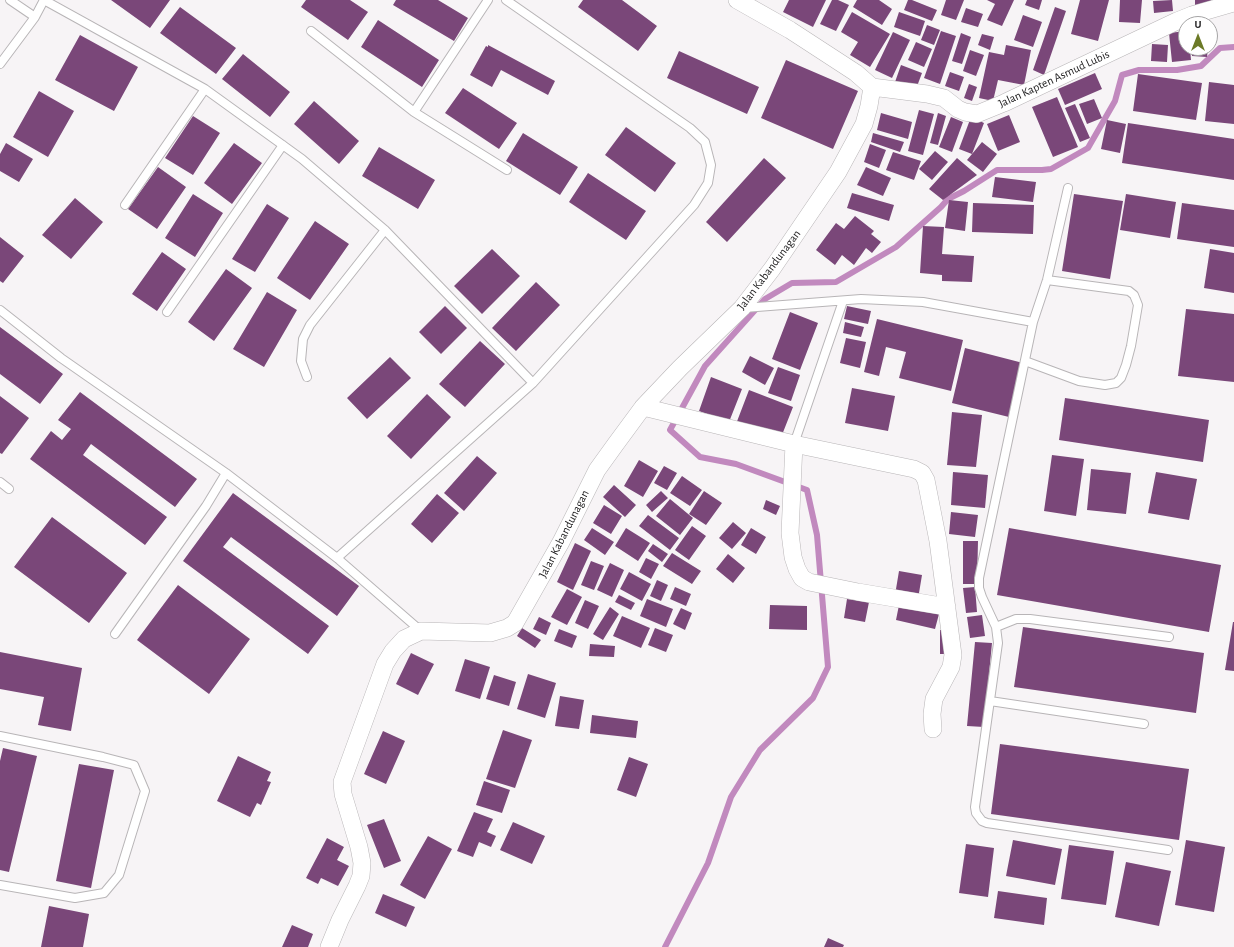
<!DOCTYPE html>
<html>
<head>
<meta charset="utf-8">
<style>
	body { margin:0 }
	#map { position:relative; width:1234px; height:947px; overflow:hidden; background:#f7f4f6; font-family:"Alegreya Sans",sans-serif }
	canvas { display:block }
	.north { position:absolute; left:1178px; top:16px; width:40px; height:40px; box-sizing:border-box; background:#fff; border:1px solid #a5a4a5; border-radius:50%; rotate:0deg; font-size:11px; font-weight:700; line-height:16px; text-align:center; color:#1d1c1d }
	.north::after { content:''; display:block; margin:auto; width:14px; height:18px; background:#6c7a27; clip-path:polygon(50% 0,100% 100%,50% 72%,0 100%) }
</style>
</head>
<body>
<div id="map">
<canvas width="1234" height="947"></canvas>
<div class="north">U</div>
</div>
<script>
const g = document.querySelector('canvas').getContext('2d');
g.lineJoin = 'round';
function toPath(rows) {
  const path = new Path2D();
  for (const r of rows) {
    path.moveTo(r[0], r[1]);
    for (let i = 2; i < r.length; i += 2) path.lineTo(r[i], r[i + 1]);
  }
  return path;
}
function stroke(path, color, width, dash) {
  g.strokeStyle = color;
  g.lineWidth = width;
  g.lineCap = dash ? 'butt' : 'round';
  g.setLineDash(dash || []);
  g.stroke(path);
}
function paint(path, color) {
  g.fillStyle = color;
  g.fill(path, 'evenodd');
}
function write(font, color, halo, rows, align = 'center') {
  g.font = font + ' "Alegreya Sans",sans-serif';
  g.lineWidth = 4;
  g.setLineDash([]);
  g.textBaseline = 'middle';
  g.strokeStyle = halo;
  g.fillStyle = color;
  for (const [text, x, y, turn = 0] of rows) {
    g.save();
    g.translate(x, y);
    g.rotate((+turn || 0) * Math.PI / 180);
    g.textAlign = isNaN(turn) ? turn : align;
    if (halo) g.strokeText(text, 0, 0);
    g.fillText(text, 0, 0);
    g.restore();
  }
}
stroke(toPath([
	[665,947,708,863,731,797,760,750,813,698,828,667,817,535,807,490,736,464,700,457,670,430,705,366,765,299,792,283,836,282,896,247,941,207,948,199,964,191,997,170,1042,170,1051,169,1088,148,1115,101,1122,75,1139,70,1177,70,1201,66,1220,48,1234,47]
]), '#c189be', 6);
paint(toPath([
	[111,0,170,0,150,28],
	[306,0,350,0,368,12,348,40,301,7],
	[396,0,438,0,468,18,454,41,393,5],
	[583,0,622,0,657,26,638,51,578,7],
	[789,0,826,0,813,27,783,12],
	[832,0,838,0,849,5,836,31,820,24],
	[857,0,879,0,892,9,882,25,853,7],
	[908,0,912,0,937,10,932,21,904,10],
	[946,0,964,0,956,20,941,15],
	[987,0,1014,0,1002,26,987,20,995,4],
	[1027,0,1042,0,1039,10,1025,5],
	[1080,0,1109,0,1098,41,1071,34],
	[1120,0,1142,0,1140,23,1119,22],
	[1172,0,1173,11,1154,13,1153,1],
	[1195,0,1211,0,1211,7,1195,7],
	[180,7,236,48,216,74,160,33],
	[1055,7,1066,11,1044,75,1033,70],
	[966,8,983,14,978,27,961,22],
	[852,12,890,34,870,67,850,55,858,42,841,32],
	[899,12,925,21,920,36,894,27],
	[1023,15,1042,22,1033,47,1014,40],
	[378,20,439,60,422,87,361,47],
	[927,25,940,30,934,45,921,40],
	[941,31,956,36,940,84,924,78],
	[1186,31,1186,48,1190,48,1191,60,1172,62,1169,33],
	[893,32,910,40,892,78,875,70],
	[961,33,971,37,962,64,952,61],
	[982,34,994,37,990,50,978,45],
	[80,35,138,67,114,111,55,80],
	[916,42,932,49,924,67,908,60],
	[1152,44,1168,45,1167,62,1151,61],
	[488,45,555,81,548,95,501,70,492,87,470,75,486,46,488,47],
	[1006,45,1031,50,1024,85,998,80,993,101,979,98,989,52,1004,55],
	[1192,48,1208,48,1207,57,1192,56],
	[970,50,984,55,976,76,963,71],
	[679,51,759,87,747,114,667,78],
	[243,54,290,92,270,117,222,79],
	[786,60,858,91,833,149,761,118],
	[901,65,922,73,916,89,895,82],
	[950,72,964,77,959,91,945,86],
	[1095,73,1102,89,1065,105,1058,89],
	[1138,74,1202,83,1196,120,1133,111],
	[1209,82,1234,85,1234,124,1205,121],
	[969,84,977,87,972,101,964,98],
	[463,88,517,123,499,149,445,113],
	[39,91,74,111,48,157,13,137],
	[1057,97,1078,147,1053,157,1032,107],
	[1094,99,1102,118,1087,124,1079,104],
	[314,101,359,141,339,164,294,124],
	[1075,104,1090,138,1080,142,1065,108],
	[919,110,934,114,923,155,908,151],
	[881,113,912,122,908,139,877,130],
	[938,113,946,116,938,145,930,143],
	[1009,115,1020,142,998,151,987,124],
	[193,116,220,133,193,175,165,158],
	[951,117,963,122,952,152,939,147],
	[971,117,984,123,972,154,959,149],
	[1107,120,1126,124,1120,153,1101,149],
	[1128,123,1234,139,1234,180,1122,163],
	[626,127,676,163,655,192,605,155],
	[523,133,578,167,560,195,506,161],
	[873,133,904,142,900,152,871,142],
	[982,142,997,154,983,172,967,160],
	[6,143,33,159,19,182,0,171,0,154],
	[234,143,262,163,232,204,204,183],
	[870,144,886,150,879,168,864,162],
	[379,147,435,180,418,209,362,176],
	[935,151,948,162,932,180,919,169],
	[893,152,921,161,914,180,886,170],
	[764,158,786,178,727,242,706,222],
	[957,158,977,175,943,200,929,189],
	[158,167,186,187,157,229,128,209],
	[866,167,891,178,883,196,857,185],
	[588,173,646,211,626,240,569,202],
	[995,177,1036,182,1033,202,992,197],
	[852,193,894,205,889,221,847,208],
	[193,194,223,213,195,257,165,238],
	[1074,194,1123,201,1110,279,1062,271],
	[1126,194,1176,202,1170,238,1120,230],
	[75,198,103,222,71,259,42,235],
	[949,200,968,202,965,231,945,228],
	[973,203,1034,205,1033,234,972,232],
	[1182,203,1234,210,1234,247,1177,239],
	[267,204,289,218,255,272,232,259],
	[855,216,874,231,871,234,881,242,872,253,866,248,854,265,842,255,835,265,816,250,836,223,844,229],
	[315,221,349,244,310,300,277,278],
	[923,226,944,227,942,254,974,256,972,282,942,281,942,275,920,273],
	[0,237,24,256,3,283,0,281],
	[492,249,520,276,482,314,454,286],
	[1210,249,1234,253,1234,293,1204,288],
	[162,252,186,269,157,311,132,294],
	[226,269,252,288,214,341,188,322],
	[536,282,560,305,516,351,492,328],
	[267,292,297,310,264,367,233,349],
	[445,306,467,328,441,354,419,332],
	[847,306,871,311,868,324,844,319],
	[1186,309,1234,314,1234,382,1178,376],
	[790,312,818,323,800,370,772,359],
	[877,319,963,340,951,391,899,378,906,352,886,347,879,376,864,372],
	[845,322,864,327,861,337,843,333],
	[0,327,63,374,40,404,0,374],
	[846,338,866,342,860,368,840,363],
	[480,341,505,364,465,407,439,384],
	[965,348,1023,363,1009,417,952,403],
	[750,356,774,368,765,385,742,372],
	[390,357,411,378,367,419,347,398],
	[778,367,800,375,791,401,768,393],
	[711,377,742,389,729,422,699,411],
	[852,388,895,396,888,431,845,423],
	[749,390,793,407,780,440,736,424],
	[80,392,197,479,175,507,91,444,83,455,167,517,145,545,30,459,51,431,62,440,71,429,58,420],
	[427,394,451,417,411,459,387,436],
	[0,396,29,418,2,454,0,453],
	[1065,398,1209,420,1203,462,1059,440],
	[952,412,982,415,976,467,947,465],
	[1052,455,1084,459,1076,516,1044,511],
	[477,456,497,473,464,511,444,493],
	[639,460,658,471,643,497,624,486],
	[664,466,677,473,667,490,654,483],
	[1091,469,1131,473,1126,514,1087,510],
	[953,472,988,475,985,508,951,505],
	[1156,472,1197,479,1189,520,1148,513],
	[682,476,702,490,690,506,670,493],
	[614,485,636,505,625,517,603,497],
	[661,491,668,498,652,512,646,505],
	[704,491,722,503,706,525,689,514],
	[233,493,359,586,337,616,231,537,223,547,329,626,308,654,183,561],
	[437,494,459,513,432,543,411,524],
	[670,499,693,518,680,535,656,516],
	[766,500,780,506,776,515,763,509],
	[604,505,622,516,611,534,593,523],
	[951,512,978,515,975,537,949,534],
	[648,515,679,538,670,550,639,526],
	[52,517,127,573,89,623,14,567],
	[733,522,746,533,732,549,719,538],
	[692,526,706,536,689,560,675,550],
	[592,528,614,542,605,555,584,540],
	[626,528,650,543,638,561,615,546],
	[751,528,766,537,756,554,741,545],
	[1009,528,1221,565,1209,632,997,595],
	[963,541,978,541,977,584,963,584],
	[575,543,591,551,573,590,557,582],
	[653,544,668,554,662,562,648,551],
	[672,553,701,571,692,584,663,566],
	[728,554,745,568,733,583,716,569],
	[646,558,659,564,651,579,639,572],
	[591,561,604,566,594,590,581,585],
	[610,563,624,570,612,597,597,590],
	[899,571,922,575,918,599,895,595],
	[629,572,651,584,642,601,620,589],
	[657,580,668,585,661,601,650,596],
	[178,585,250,639,209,694,137,640],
	[675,587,691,594,686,606,670,599],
	[975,587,977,612,966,613,963,588],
	[567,589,582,597,567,625,551,617],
	[619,595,635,603,631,610,615,602],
	[647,599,673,609,666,627,640,616],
	[847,599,869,602,865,622,844,618],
	[585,600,599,606,588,629,575,623],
	[770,605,807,606,807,630,769,629],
	[899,605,939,614,935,629,896,620],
	[610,607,619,614,603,640,593,634],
	[681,608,692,613,685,630,673,624],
	[982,615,985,636,970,638,967,617],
	[622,616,650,628,641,648,613,636],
	[539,617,551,623,546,635,533,629],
	[1233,622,1234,622,1234,671,1225,670],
	[1023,627,1204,653,1196,713,1014,687],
	[522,628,541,640,535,648,517,636],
	[655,628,673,635,666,652,648,645],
	[559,629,577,636,572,648,554,641],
	[940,630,950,630,950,654,940,654],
	[975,642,992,643,984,727,967,726],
	[590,644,615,646,614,657,589,656],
	[0,652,82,668,71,731,38,725,44,697,0,689],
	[411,653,434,664,418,695,396,684],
	[465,659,490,667,480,699,455,691],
	[528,674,556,683,545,718,517,709],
	[494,675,516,682,509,706,486,699],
	[560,696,584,700,579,729,555,726],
	[592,715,638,721,636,738,590,733],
	[503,730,532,740,515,788,486,779],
	[383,731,405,741,386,784,364,774],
	[1000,744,1189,769,1179,840,991,814],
	[3,748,37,756,9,872,0,870,0,761],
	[238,756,271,772,267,781,271,782,261,805,257,803,250,817,217,801],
	[629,757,648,764,636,797,617,790],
	[79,764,114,770,91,888,56,881],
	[484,781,510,790,502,813,476,805],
	[474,812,493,819,487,832,496,836,491,847,479,842,473,857,457,851],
	[384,819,401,861,384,868,367,825],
	[513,822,545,836,532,864,500,850],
	[428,836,452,849,425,899,400,885],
	[327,838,344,847,337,860,349,866,338,886,321,878,318,884,306,878],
	[1013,840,1062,849,1055,885,1006,876],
	[1186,840,1225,847,1214,912,1175,905],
	[966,844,994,848,988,897,959,893],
	[1069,845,1114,851,1106,905,1061,899],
	[1126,862,1171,871,1159,926,1115,917],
	[998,891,1047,898,1044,925,994,918],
	[383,894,415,907,406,927,375,913],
	[49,906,89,914,83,947,41,947],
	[292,925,313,934,308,947,282,947],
	[828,938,844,945,843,947,824,947]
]), '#7a4779');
const lane = toPath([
	[10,0,35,17],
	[44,0,205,89,302,159,385,230,533,383],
	[488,0,414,112,507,170],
	[311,31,414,112],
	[0,64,35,17,44,0],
	[1068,188,1047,280,1033,322,979,578,979,588,982,597,996,627,998,643,975,807,976,813,982,821,987,823,1168,850],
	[125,205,205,89],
	[744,308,861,299,923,302,1033,322],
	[0,310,61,358,226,473,337,558,421,631],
	[167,312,283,145],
	[1025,361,1079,381,1105,385,1116,383,1121,378,1126,365,1131,346,1138,305,1134,295,1129,291,1047,280],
	[307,377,301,361,303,339,310,325,385,230],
	[794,444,843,301],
	[0,482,9,489],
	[337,558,533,383,694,205,708,183,711,165,705,142,690,128,506,0],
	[996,627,1016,619,1030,619,1169,637],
	[115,634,206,506,226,473],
	[990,701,1144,724],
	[0,736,103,757,134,765,145,791,119,875,104,893,75,898,0,885]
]);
const street = toPath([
	[737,0,790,30,856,73,872,87],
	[872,87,927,94,944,98,958,109,965,112,977,114,1004,103,1177,21,1192,15,1234,3],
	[643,407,794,444,914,469,922,473,926,480,938,541,953,655,951,667,934,699,932,714,933,729],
	[794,444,790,533,793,557,797,569,802,578,809,582,858,592,947,607],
	[329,947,340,920,357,886,361,876,362,863,359,847,343,794,342,782,385,664,393,651,404,639,421,631,490,633,507,628,515,623,561,542,597,470,615,445,643,407,680,368,742,308,772,269,838,172,864,124,869,106,872,87]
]);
stroke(lane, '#b8b5b7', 10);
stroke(street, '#b8b5b7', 18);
stroke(lane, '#fff', 8);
stroke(street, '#fff', 17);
write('12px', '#1d1c1d', '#fff', [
	["Jalan Kapten Asmud Lubis",1054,79,-25],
	["Jalan Kabandunagan",769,270,-53],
	["Jalan Kabandunagan",564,534,-63]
]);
</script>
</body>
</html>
